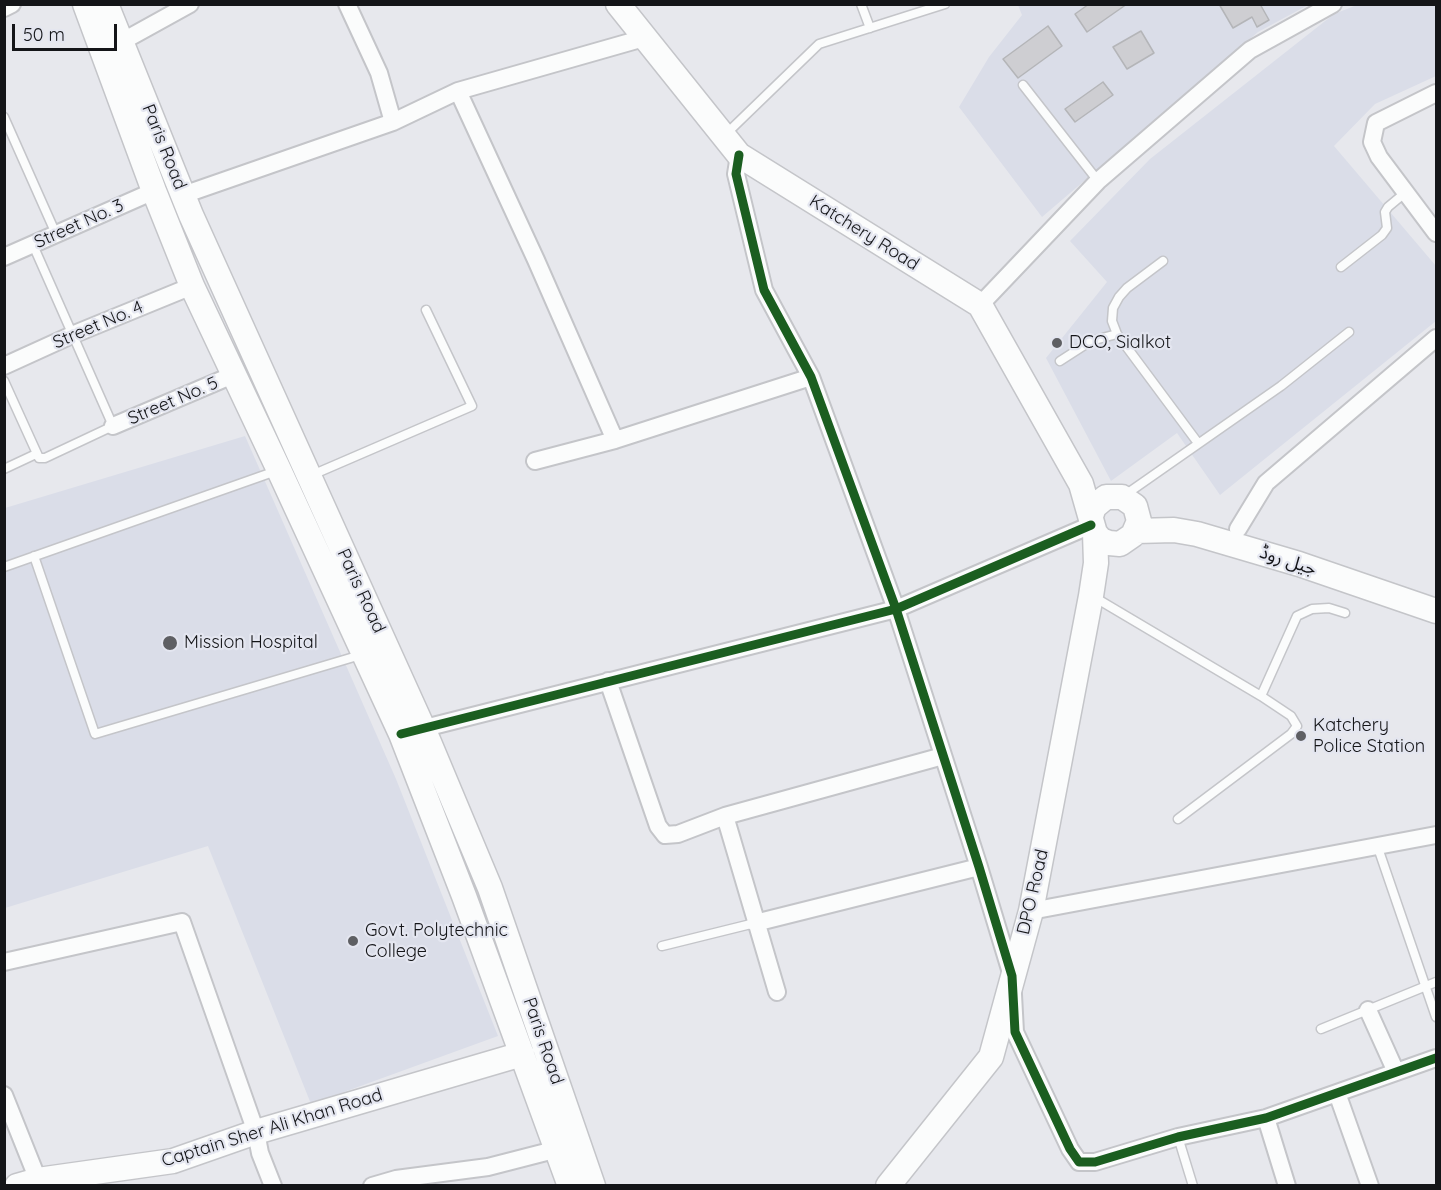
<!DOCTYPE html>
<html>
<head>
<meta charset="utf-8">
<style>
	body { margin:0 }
	#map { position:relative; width:1441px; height:1190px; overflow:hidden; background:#e7e8ed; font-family:Quicksand,sans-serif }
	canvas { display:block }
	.frame { position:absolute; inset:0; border:6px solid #141518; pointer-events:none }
	.scale { position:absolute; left:12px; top:24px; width:105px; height:27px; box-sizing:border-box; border:3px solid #141518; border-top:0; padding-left:8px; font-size:18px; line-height:21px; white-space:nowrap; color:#141518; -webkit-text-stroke:4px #e4e6f0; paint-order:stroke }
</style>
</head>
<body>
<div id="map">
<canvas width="1441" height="1190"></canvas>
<div class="frame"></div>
<div class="scale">50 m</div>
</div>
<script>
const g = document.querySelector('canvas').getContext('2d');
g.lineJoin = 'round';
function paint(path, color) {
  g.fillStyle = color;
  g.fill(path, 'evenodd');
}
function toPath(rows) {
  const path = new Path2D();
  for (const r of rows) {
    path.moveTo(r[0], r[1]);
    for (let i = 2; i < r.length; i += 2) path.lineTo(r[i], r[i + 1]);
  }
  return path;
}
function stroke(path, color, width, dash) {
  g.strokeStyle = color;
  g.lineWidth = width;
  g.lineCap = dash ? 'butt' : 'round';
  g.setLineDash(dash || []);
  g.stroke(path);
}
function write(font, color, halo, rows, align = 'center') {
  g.font = font + ' Quicksand,"Noto Sans Arabic",sans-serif';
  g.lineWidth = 4.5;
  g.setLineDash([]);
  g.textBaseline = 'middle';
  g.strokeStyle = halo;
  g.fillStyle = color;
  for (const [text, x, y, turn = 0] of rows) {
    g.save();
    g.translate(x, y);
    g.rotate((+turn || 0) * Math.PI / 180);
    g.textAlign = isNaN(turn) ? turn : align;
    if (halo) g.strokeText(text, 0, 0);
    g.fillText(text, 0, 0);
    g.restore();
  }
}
paint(toPath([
	[1018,5,1308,5,1258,32,1042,217,959,107,989,57,1022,15],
	[1357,5,1436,5,1436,76,1375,104,1334,146,1436,266,1436,321,1220,495,1177,433,1111,481,1046,358,1107,282,1070,241,1150,159,1334,14],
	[245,436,396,779,498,1036,311,1104,208,846,5,908,5,508]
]), '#dadde8');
const building = toPath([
	[1089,4,1127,4,1087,32,1075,14,1089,4],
	[1219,4,1260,4,1269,20,1257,27,1252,17,1233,28,1219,4],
	[1048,26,1062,46,1018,78,1003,59,1048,26],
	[1141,31,1154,53,1127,69,1113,47,1141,31],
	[1103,82,1113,95,1075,122,1065,109,1103,82]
]);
paint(building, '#ceced2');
stroke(building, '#b4b5b8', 1.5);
const lane = toPath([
	[861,4,870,28],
	[1023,85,1098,181],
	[4,117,56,234],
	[726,134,819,44,945,4],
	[1163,261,1127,288,1119,297,1113,308,1112,321,1117,334,1198,443],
	[1341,267,1382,235,1387,228,1385,212,1388,207,1406,192],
	[1060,361,1091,341,1117,334],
	[4,381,39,458,45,458,113,426,33,245],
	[4,469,36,454],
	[312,475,472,406,426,310],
	[1125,495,1281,386,1349,332],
	[34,556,95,734,364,654],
	[4,567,276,471],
	[1094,597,1261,696,1291,716,1297,726,1291,734,1178,819],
	[1261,696,1297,616,1312,609,1329,608,1345,613],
	[1377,845,1436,1017],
	[662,946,755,923],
	[1321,1029,1436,982],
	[1178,1137,1193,1186]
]);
const street = toPath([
	[347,4,379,73,393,122],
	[4,8,12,4],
	[114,46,190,4],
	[458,91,536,260,615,440],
	[1436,93,1376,123,1372,142,1379,157,1436,233],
	[739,155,736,174,764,290,811,377,896,609,979,867,1012,976,1015,1032,1070,1149,1079,1162,1095,1162,1178,1137,1266,1118,1436,1058],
	[183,195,393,122,458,91,644,38],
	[4,257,154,191],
	[980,305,1098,181,1250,50,1333,4],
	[4,366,72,335,192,286],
	[113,426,233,375],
	[535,461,615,440,811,377],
	[1238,529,1266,483,1436,338],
	[608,681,658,826,665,835,678,834,725,816,943,756],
	[413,731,896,609,1091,525],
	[725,816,777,992],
	[1031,911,1436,835],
	[755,923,979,867],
	[4,962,182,922,256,1132,260,1153,273,1186],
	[1368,1010,1396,1072],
	[1337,1093,1370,1186],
	[4,1095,38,1180],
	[1266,1118,1287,1186],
	[372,1186,396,1179,488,1167,558,1149]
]);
const secondary = toPath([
	[85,4,154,191,192,286,279,470,401,734,464,896,570,1186],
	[106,4,191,215,423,728,490,888,593,1186],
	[618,4,739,155,980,305,1081,484,1095,533,1101,540,1109,543,1120,544,1133,535,1139,521,1135,506,1122,497,1106,497,1094,507,1091,516],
	[1136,531,1174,530,1197,534,1299,564,1436,611],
	[17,1186,38,1180,173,1161,256,1132,522,1054],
	[888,1186,991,1057,1031,911,1091,596,1096,563,1095,533]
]);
stroke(lane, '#c4c5c9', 11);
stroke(street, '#c4c5c9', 20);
stroke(secondary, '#c4c5c9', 27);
stroke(lane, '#fbfcfc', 8);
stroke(street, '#fbfcfc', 16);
stroke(secondary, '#fbfcfc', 24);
stroke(toPath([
	[739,155,736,174,764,290,811,377,896,609,979,867,1012,976,1015,1032,1070,1149,1079,1162,1095,1162,1178,1137,1266,1118,1436,1058],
	[401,734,896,609,1091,525]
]), '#1b5e20', 9);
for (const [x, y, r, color] of [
	[1057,343,6,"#5e5f63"],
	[170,643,8,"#5e5f63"],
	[1301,736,6,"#5e5f63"],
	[353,941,6,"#5e5f63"]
]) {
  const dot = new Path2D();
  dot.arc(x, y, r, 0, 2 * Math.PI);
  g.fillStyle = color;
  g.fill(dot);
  stroke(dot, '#e4e6f0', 2);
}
write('18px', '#141518', '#e4e6f0', [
	["Paris Road",164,147,68],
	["Street No. 3",79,224,-24],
	["Katchery Road",864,233,32],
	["Street No. 4",98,325,-23],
	["Street No. 5",173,401,-23],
	["جیل روڈ",1288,561,18],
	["Paris Road",361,591,65],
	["DPO Road",1033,892,-77],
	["Paris Road",543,1041,71],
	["Captain Sher Ali Khan Road",272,1128,-17]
]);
write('18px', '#141518', '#e4e6f0', [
	["DCO, Sialkot",1069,343],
	["Mission Hospital",184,643],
	["Katchery",1313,726],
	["Police Station",1313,747],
	["Govt. Polytechnic",365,931],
	["College",365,952]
], 'left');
</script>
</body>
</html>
